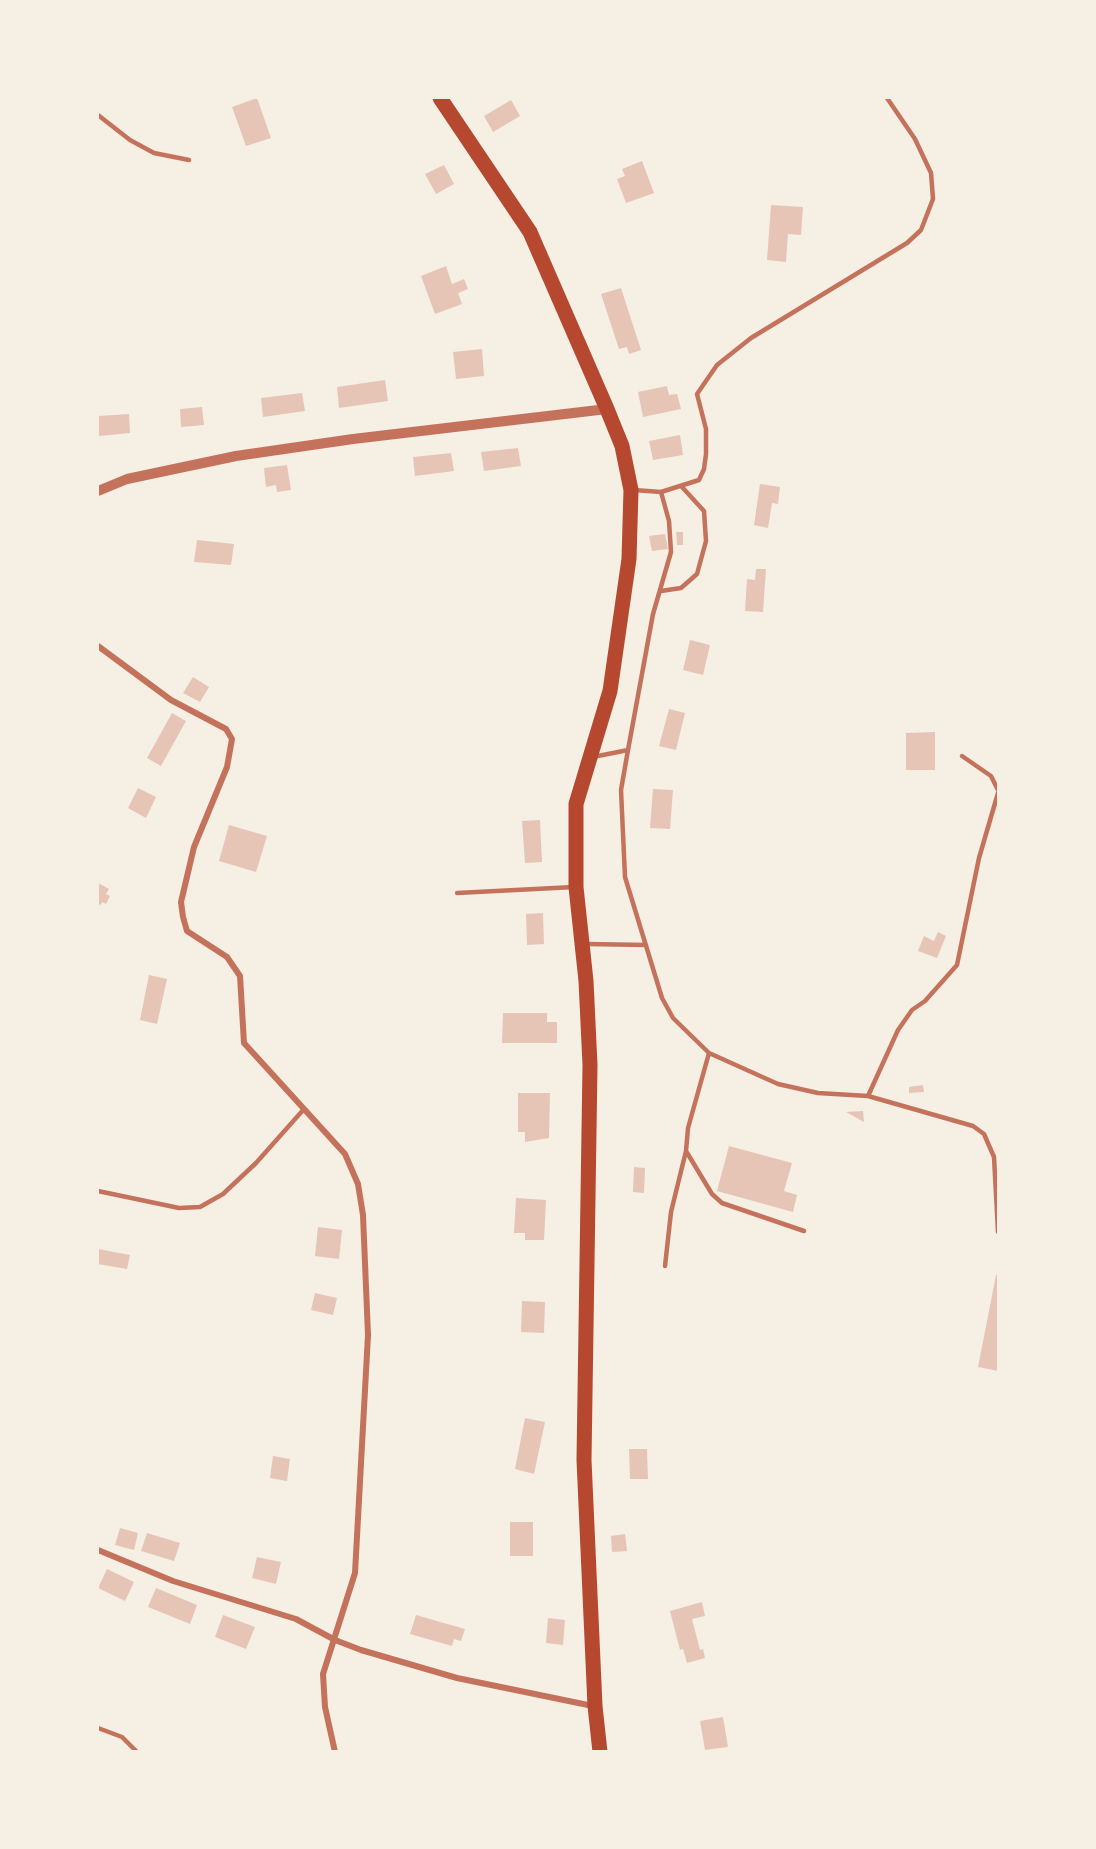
<!DOCTYPE html>
<html>
<head>
<meta charset="utf-8">
<style>
	body { margin:0 }
	#map { position:relative; width:1096px; height:1849px; overflow:hidden; background:#f6efe4; font-family:"Work Sans",sans-serif }
	canvas { display:block }
	.frame { position:absolute; inset:0; border:99px solid #f6efe4; pointer-events:none }
</style>
</head>
<body>
<div id="map">
<canvas width="1096" height="1849"></canvas>
<div class="frame"></div>
</div>
<script>
const g = document.querySelector('canvas').getContext('2d');
g.lineJoin = 'round';
function paint(path, color) {
  g.fillStyle = color;
  g.fill(path, 'evenodd');
}
function toPath(rows) {
  const path = new Path2D();
  for (const r of rows) {
    path.moveTo(r[0], r[1]);
    for (let i = 2; i < r.length; i += 2) path.lineTo(r[i], r[i + 1]);
  }
  return path;
}
function stroke(path, color, width, dash) {
  g.strokeStyle = color;
  g.lineWidth = width;
  g.lineCap = dash ? 'butt' : 'round';
  g.setLineDash(dash || []);
  g.stroke(path);
}
paint(toPath([
	[257,98,271,138,246,146,232,107],
	[511,100,520,116,493,132,484,116],
	[642,161,654,193,626,203,617,179,625,176,622,169],
	[444,165,454,184,436,194,425,174],
	[771,205,803,207,801,235,788,234,786,262,767,260],
	[446,266,452,284,464,279,468,289,458,293,462,304,435,314,421,276],
	[621,288,641,350,629,354,627,347,619,349,601,294],
	[482,349,484,376,456,379,453,352],
	[385,380,388,401,339,408,337,387],
	[667,386,669,395,677,394,681,409,643,417,638,392],
	[302,393,305,411,263,417,261,398],
	[202,407,204,425,181,427,180,409],
	[129,414,130,433,99,436,98,416],
	[680,435,683,455,653,460,649,441],
	[518,448,521,466,484,471,481,452],
	[451,453,454,471,415,476,413,457],
	[287,465,291,490,277,492,276,485,266,487,264,468],
	[760,484,780,487,778,504,772,503,768,528,754,525],
	[676,532,683,532,683,545,677,545],
	[665,534,668,549,652,551,649,536],
	[197,540,234,544,231,565,194,562],
	[756,569,766,569,763,612,745,611,747,579,755,580],
	[690,640,710,645,703,675,683,670],
	[193,677,209,687,200,702,183,693],
	[669,709,685,713,676,750,659,746],
	[172,713,186,721,161,766,147,758],
	[935,732,935,770,906,770,906,733],
	[138,788,156,797,146,818,128,808],
	[653,789,673,790,670,829,650,828],
	[540,820,542,862,525,863,522,821],
	[229,825,267,836,256,872,219,861],
	[98,883,109,889,106,894,110,896,106,904,102,902,101,905,98,904],
	[543,913,544,944,527,945,526,914],
	[938,932,946,936,937,958,918,951,924,936,934,941],
	[149,975,167,979,157,1024,140,1020],
	[503,1013,547,1013,547,1022,557,1022,557,1043,502,1043],
	[923,1085,924,1092,909,1093,909,1087],
	[518,1093,550,1093,549,1138,525,1142,525,1132,518,1132],
	[863,1111,864,1122,846,1112],
	[729,1146,792,1163,784,1191,797,1195,793,1212,717,1191],
	[634,1167,645,1168,644,1193,633,1192],
	[516,1198,546,1200,544,1240,525,1240,525,1233,514,1233],
	[318,1227,342,1230,339,1259,315,1256],
	[98,1249,130,1255,127,1269,98,1264],
	[996,1275,998,1275,998,1371,978,1367],
	[315,1293,337,1298,333,1315,311,1310],
	[522,1301,545,1302,544,1333,521,1332],
	[525,1418,545,1422,534,1474,515,1469],
	[629,1449,647,1449,648,1479,630,1479],
	[273,1456,290,1459,287,1481,270,1478],
	[510,1522,533,1522,533,1556,510,1556],
	[120,1528,138,1533,134,1550,115,1545],
	[147,1533,180,1543,174,1561,141,1551],
	[625,1534,627,1551,612,1552,611,1536],
	[257,1557,281,1562,276,1584,252,1578],
	[107,1569,134,1582,125,1601,98,1588],
	[156,1588,197,1605,190,1624,148,1607],
	[702,1602,705,1616,692,1619,700,1650,703,1649,705,1658,687,1663,683,1649,680,1650,670,1611],
	[223,1615,255,1627,246,1649,215,1637],
	[416,1615,465,1629,461,1641,454,1639,452,1646,410,1634],
	[548,1618,565,1620,563,1645,546,1643],
	[723,1717,728,1747,705,1750,700,1721]
]), '#e6c5b7');
stroke(toPath([
	[98,115,130,140,154,153,189,160],
	[634,490,661,492,699,480,704,469,706,454,706,429,697,394,717,365,751,338,907,243,921,230,933,199,931,173,915,139,887,98],
	[661,591,681,588,697,574,706,541,704,511,682,487],
	[628,750,621,790,625,877,662,998,673,1018,709,1053,778,1084,818,1093,868,1096,973,1126,984,1134,994,1157,998,1232],
	[962,756,991,776,998,790],
	[593,757,628,750,653,614,671,552,669,521,661,492],
	[457,893,574,887],
	[586,944,646,945],
	[709,1053,688,1128,686,1151,712,1194,722,1203,804,1231],
	[868,1096,898,1030,912,1010,925,1001,957,965,979,858,998,793],
	[98,1191,179,1208,200,1207,223,1194,256,1163,304,1109],
	[665,1266,671,1212,686,1151],
	[98,1728,122,1737,137,1752]
]), '#c5725c', 4.5);
stroke(toPath([
	[98,646,171,700,226,729,232,739,227,767,194,847,181,902,183,917,187,931,227,957,240,976,244,1043,345,1154,358,1184,363,1215,368,1335,355,1573,323,1674,325,1707,335,1752],
	[98,1550,173,1581,296,1619,335,1640,361,1650,457,1678,593,1706]
]), '#c5725c', 6);
stroke(toPath([
	[98,491,127,479,236,456,353,439,607,409]
]), '#c5725c', 10);
stroke(toPath([
	[440,98,530,232,607,409,622,446,631,490,629,559,610,691,576,804,576,887,586,981,590,1065,584,1460,595,1706,600,1752]
]), '#b5482f', 15);
</script>
</body>
</html>
